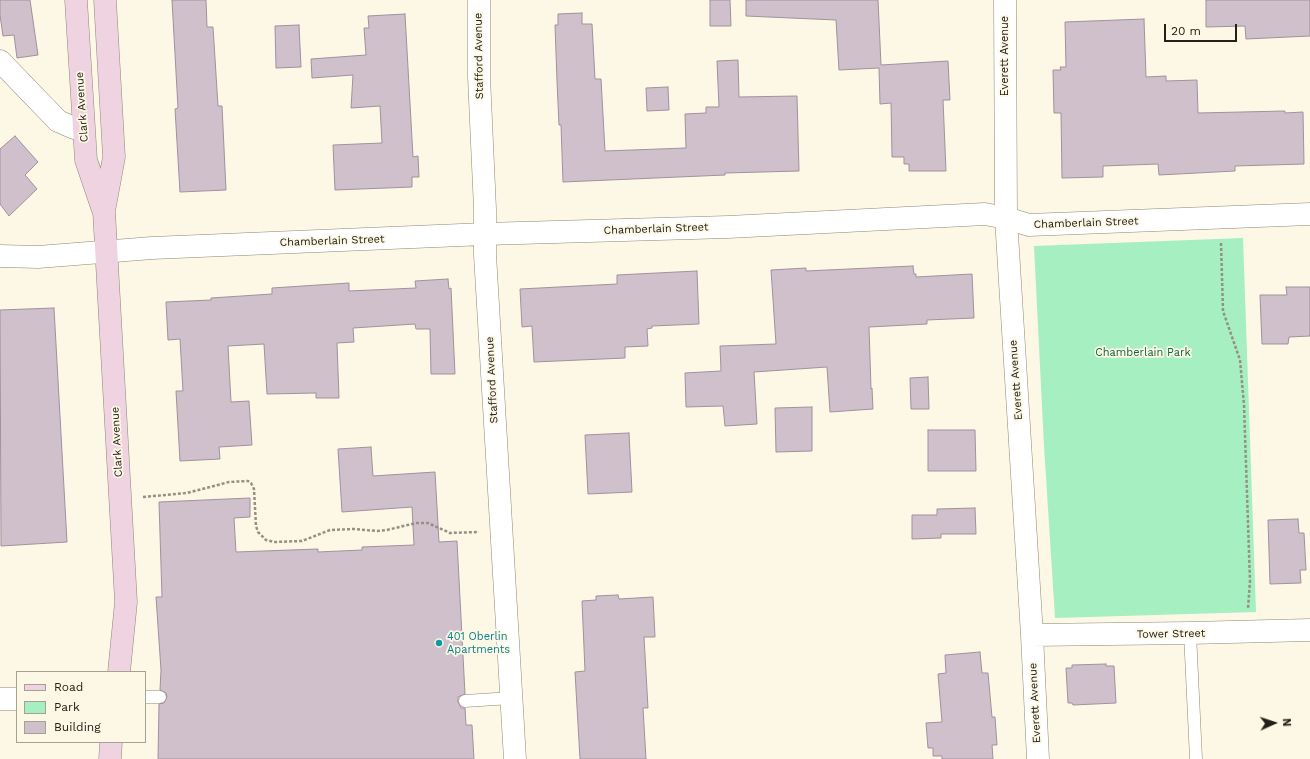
<!DOCTYPE html>
<html>
<head>
<meta charset="utf-8">
<style>
	body { margin:0 }
	#map { position:relative; width:1310px; height:759px; overflow:hidden; background:#fdf7e5; font-family:"Work Sans",sans-serif }
	canvas { display:block }
	.legend { position:absolute; left:16px; top:671px; width:130px; height:72px; box-sizing:border-box; background:#fdf7e5; border:1px solid #a5a193; margin:0; padding:5px 7px; list-style:none; font-size:12px; color:#222019 }
	.legend li { display:flex; align-items:center; gap:8px; height:20px }
	.legend b { width:20px; border:1px solid #a5a193 }
	.north { position:absolute; left:1254px; top:703px; width:40px; height:40px; -webkit-text-stroke:3px #fdf7e5; paint-order:stroke; rotate:87deg; font-size:11px; font-weight:700; line-height:16px; text-align:center; color:#222019 }
	.north::after { content:''; display:block; margin:auto; width:14px; height:18px; background:#222019; clip-path:polygon(50% 0,100% 100%,50% 72%,0 100%) }
	.scale { position:absolute; left:1164px; top:24px; width:73px; height:18px; box-sizing:border-box; border:2px solid #222019; border-top:0; padding-left:5px; font-size:12px; line-height:14px; white-space:nowrap; color:#222019; -webkit-text-stroke:3px #fdf7e5; paint-order:stroke }
</style>
</head>
<body>
<div id="map">
<canvas width="1310" height="759"></canvas>
<ul class="legend">
<li><b style="height:5px;background:#f0d3e0"></b>Road</li>
<li><b style="height:11px;background:#a6efc1"></b>Park</li>
<li><b style="height:11px;background:#d0c0cc"></b>Building</li>
</ul>
<div class="north">N</div>
<div class="scale">20 m</div>
</div>
<script>
const g = document.querySelector('canvas').getContext('2d');
g.lineJoin = 'round';
function paint(path, color) {
  g.fillStyle = color;
  g.fill(path, 'evenodd');
}
function toPath(rows) {
  const path = new Path2D();
  for (const r of rows) {
    path.moveTo(r[0], r[1]);
    for (let i = 2; i < r.length; i += 2) path.lineTo(r[i], r[i + 1]);
  }
  return path;
}
function stroke(path, color, width, dash) {
  g.strokeStyle = color;
  g.lineWidth = width;
  g.lineCap = dash ? 'butt' : 'round';
  g.setLineDash(dash || []);
  g.stroke(path);
}
function write(font, color, halo, rows, align = 'center') {
  g.font = font + ' "Work Sans",sans-serif';
  g.lineWidth = 3.5;
  g.setLineDash([]);
  g.textBaseline = 'middle';
  g.strokeStyle = halo;
  g.fillStyle = color;
  for (const [text, x, y, turn = 0] of rows) {
    g.save();
    g.translate(x, y);
    g.rotate((+turn || 0) * Math.PI / 180);
    g.textAlign = isNaN(turn) ? turn : align;
    if (halo) g.strokeText(text, 0, 0);
    g.fillText(text, 0, 0);
    g.restore();
  }
}
paint(toPath([
	[1243,238,1256,612,1055,618,1044,446,1034,246]
]), '#a6efc1');
const building = toPath([
	[0,0,30,0,38,55,17,58,14,35,3,36,0,15,0,0],
	[172,0,206,0,207,27,213,27,218,106,222,106,226,190,180,192,175,109,178,108,172,0],
	[710,0,730,0,731,26,710,26,710,0],
	[746,0,878,0,881,65,948,61,950,100,943,100,946,171,909,171,909,164,904,164,904,157,892,157,891,103,880,104,879,68,839,70,836,20,746,16,746,0],
	[1206,0,1310,0,1310,36,1246,39,1245,26,1206,27,1206,0],
	[582,13,582,24,592,24,595,79,601,79,605,151,686,148,685,114,706,113,706,107,719,107,717,61,738,60,739,97,797,96,799,171,725,173,725,175,563,182,561,125,559,125,557,81,555,25,558,25,558,14,582,13],
	[405,14,413,157,418,156,419,177,412,177,412,187,335,190,333,145,382,143,380,106,351,108,353,75,312,78,311,59,366,55,364,28,369,28,368,16,405,14],
	[1144,19,1146,77,1166,76,1166,81,1197,80,1198,113,1285,111,1285,113,1303,112,1304,164,1235,166,1235,171,1159,175,1158,164,1103,166,1103,177,1062,178,1061,113,1054,113,1053,70,1061,70,1060,67,1066,67,1065,22,1144,19],
	[299,25,301,67,276,68,275,26,299,25],
	[668,87,669,110,647,111,646,88,668,87],
	[15,136,38,162,25,175,37,189,9,216,0,204,0,149,15,136],
	[913,266,914,274,916,274,916,277,972,274,974,318,927,320,927,324,869,327,871,389,872,388,873,409,830,412,827,367,754,372,757,424,725,426,723,406,686,407,685,373,721,371,720,346,776,344,771,270,806,268,806,271,913,266],
	[697,271,699,324,652,326,652,328,647,329,648,346,625,347,625,358,534,362,532,326,522,327,520,289,617,284,617,275,697,271],
	[448,279,449,289,451,288,455,374,431,374,430,329,416,329,415,324,353,328,354,342,337,343,339,398,316,398,316,393,267,394,264,344,228,346,231,402,249,401,252,445,219,447,220,459,180,461,176,391,183,391,180,339,168,340,166,302,211,300,211,298,272,294,272,288,349,283,349,291,416,288,415,281,448,279],
	[1286,287,1310,287,1310,336,1289,337,1288,344,1262,344,1260,295,1287,295,1286,287],
	[54,308,67,542,1,546,0,310,54,308],
	[928,377,929,409,911,409,910,378,928,377],
	[812,407,812,451,776,452,775,408,812,407],
	[928,430,975,430,976,471,928,471,928,430],
	[629,433,632,492,588,494,585,435,629,433],
	[371,447,373,476,435,472,439,542,457,541,465,694,458,697,458,702,461,708,465,708,466,725,472,725,474,759,158,759,159,704,164,703,167,697,166,693,160,690,161,670,156,597,162,597,159,502,250,498,250,517,234,518,236,552,318,549,318,552,362,550,362,547,414,545,412,507,342,512,338,449,371,447],
	[975,508,976,534,941,534,941,538,912,539,912,515,937,515,937,509,975,508],
	[1298,519,1299,533,1304,533,1306,570,1300,570,1301,583,1270,584,1268,520,1298,519],
	[618,595,619,599,653,597,655,637,644,637,648,708,643,708,646,759,580,759,575,672,585,671,582,601,596,600,596,596,618,595],
	[980,652,982,673,988,673,992,717,995,717,997,745,992,745,993,759,942,759,942,756,933,756,933,748,928,748,926,723,942,722,938,674,946,673,945,655,980,652],
	[1106,664,1106,666,1114,666,1116,703,1073,705,1072,703,1068,703,1066,668,1072,668,1072,665,1106,664]
]);
paint(building, '#d0c0cc');
stroke(building, '#a0919d', 1);
const lane = toPath([
	[1190,633,1196,759],
	[145,697,160,697],
	[465,701,511,698]
]);
const street = toPath([
	[479,0,479,77,485,209,485,255,515,759],
	[1005,0,1006,218,1032,635,1038,759],
	[0,61,58,121,74,128,83,129],
	[0,256,38,257,152,248,485,234,728,227,985,214,1006,218,1029,225,1310,214],
	[1032,635,1190,633,1310,630],
	[0,699,17,699]
]);
const secondary = toPath([
	[76,0,86,160,103,210],
	[105,0,114,157,104,211,126,602,119,672],
	[110,759,111,742]
]);
stroke(lane, '#8d8777', 13);
stroke(street, '#8d8777', 23);
stroke(secondary, '#8d8777', 23);
stroke(toPath([
	[1221,243,1223,311,1240,360,1244,405,1250,581,1248,609],
	[143,497,187,493,229,482,248,481,251,483,254,489,256,526,258,532,266,540,274,542,302,541,330,530,354,529,377,531,387,530,416,523,428,523,450,533,479,532]
]), '#949083', 2.5, [3, 2]);
stroke(lane, '#fff', 12);
stroke(street, '#fff', 22);
stroke(secondary, '#f0d3e0', 22);
for (const [x, y, r, color] of [
	[439,643,4,"#0f9aa8"]
]) {
  const dot = new Path2D();
  dot.arc(x, y, r, 0, 2 * Math.PI);
  g.fillStyle = color;
  g.fill(dot);
  stroke(dot, '#fdf7e5', 1.5);
}
write('11px', '#222019', '#fdf7e5', [
	["Stafford Avenue",479,56,-91],
	["Everett Avenue",1005,56,-90],
	["Clark Avenue",82,107,-94],
	["Chamberlain Street",1086,223,-2],
	["Chamberlain Street",656,229,-2],
	["Chamberlain Street",332,241,-2],
	["Stafford Avenue",492,380,-93],
	["Everett Avenue",1016,380,-94],
	["Clark Avenue",117,442,-93],
	["Tower Street",1171,634,-1],
	["Everett Avenue",1035,703,-93]
]);
write('11px', '#10673d', '#fdf7e5', [
	["Chamberlain Park",1143,353]
]);
write('11px', '#0d838f', '#fdf7e5', [
	["401 Oberlin",447,637],
	["Apartments",447,650]
], 'left');
</script>
</body>
</html>
